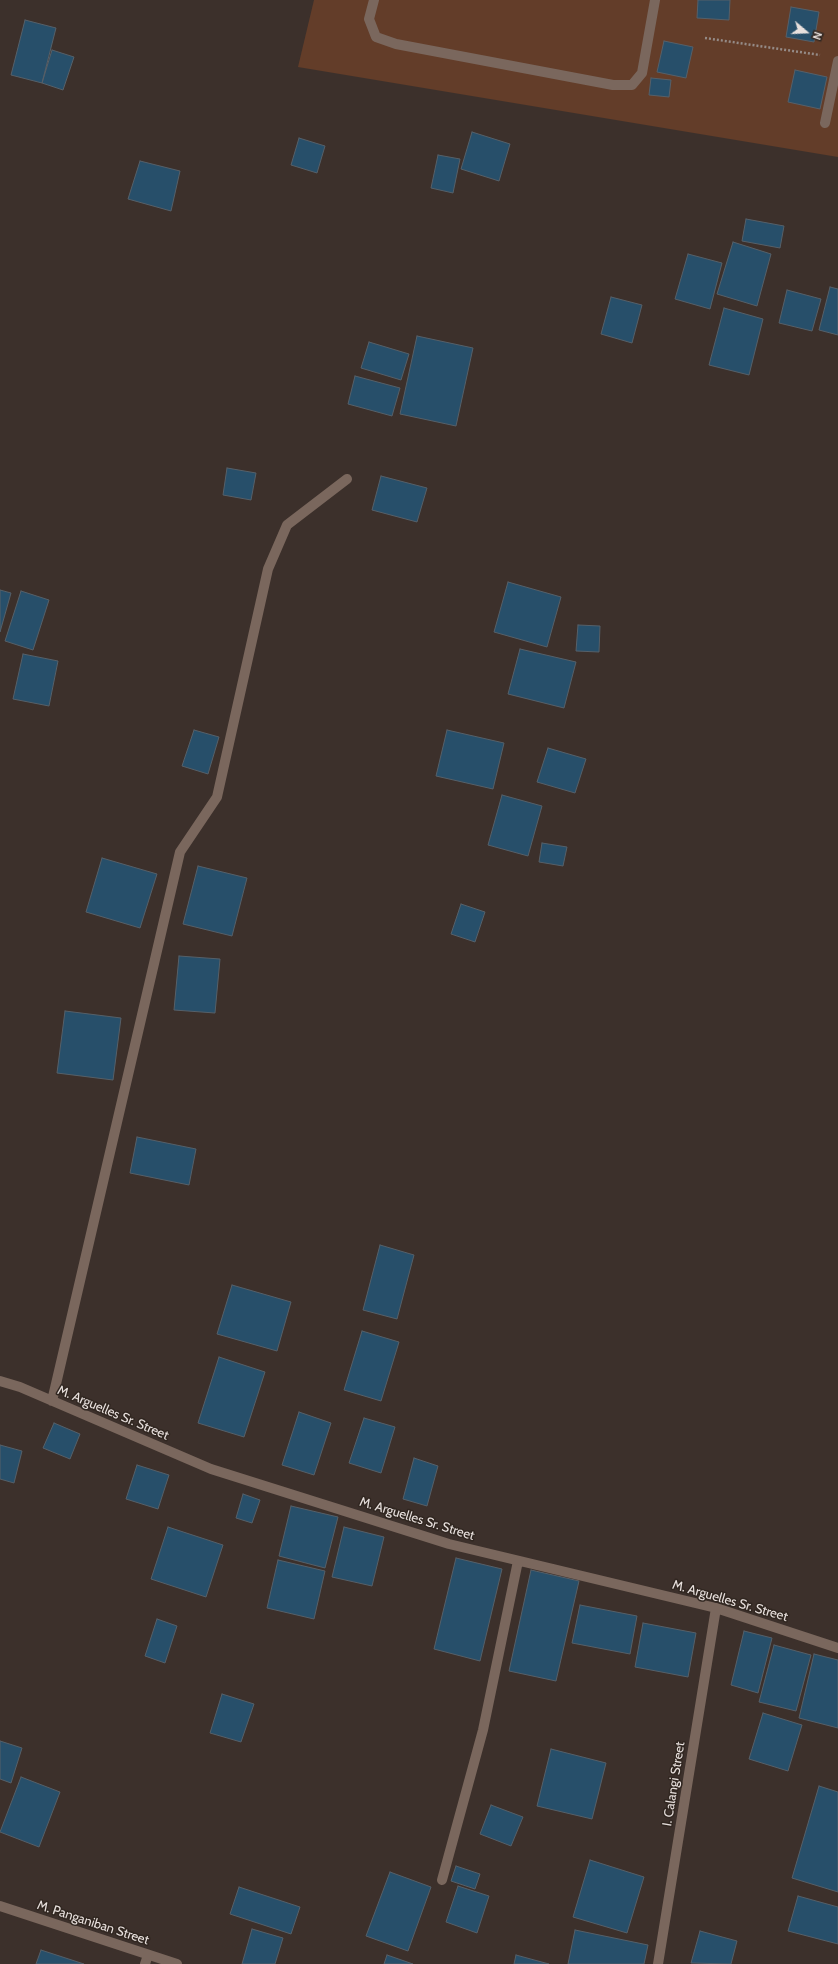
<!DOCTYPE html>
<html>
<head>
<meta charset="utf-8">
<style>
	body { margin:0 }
	#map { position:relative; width:838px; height:1964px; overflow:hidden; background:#3c302b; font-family:Cabin,sans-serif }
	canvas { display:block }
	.north { position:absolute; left:786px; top:12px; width:40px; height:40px; -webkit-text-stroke:3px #312721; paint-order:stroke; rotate:109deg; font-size:11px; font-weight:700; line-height:16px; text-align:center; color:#e8e0dd }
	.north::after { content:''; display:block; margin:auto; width:14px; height:18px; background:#e8e0dd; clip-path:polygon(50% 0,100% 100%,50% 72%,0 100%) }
</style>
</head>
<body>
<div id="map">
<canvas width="838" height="1964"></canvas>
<div class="north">N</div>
</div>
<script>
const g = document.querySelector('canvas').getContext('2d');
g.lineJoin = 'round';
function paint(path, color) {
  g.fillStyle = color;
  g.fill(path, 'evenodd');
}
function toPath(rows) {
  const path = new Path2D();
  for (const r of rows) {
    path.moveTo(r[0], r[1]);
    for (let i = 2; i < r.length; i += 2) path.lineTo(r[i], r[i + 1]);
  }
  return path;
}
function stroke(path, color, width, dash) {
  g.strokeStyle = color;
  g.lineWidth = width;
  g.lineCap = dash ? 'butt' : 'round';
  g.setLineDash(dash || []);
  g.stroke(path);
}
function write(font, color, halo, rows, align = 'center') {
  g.font = font + ' Cabin,sans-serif';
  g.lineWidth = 3;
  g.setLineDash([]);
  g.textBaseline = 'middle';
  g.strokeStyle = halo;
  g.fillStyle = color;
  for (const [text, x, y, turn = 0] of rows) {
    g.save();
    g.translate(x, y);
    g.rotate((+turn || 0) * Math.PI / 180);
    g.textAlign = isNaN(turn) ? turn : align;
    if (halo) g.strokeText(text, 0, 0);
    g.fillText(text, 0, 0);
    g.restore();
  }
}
paint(toPath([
	[314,0,838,0,838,157,298,67]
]), '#633d29');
const building = toPath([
	[698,0,730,0,729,20,697,18,698,0],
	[791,7,819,12,814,42,786,37,791,7],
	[25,20,56,28,42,83,11,75,25,20],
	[664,41,693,47,686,78,657,72,664,41],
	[52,50,74,57,63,90,42,83,52,50],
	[795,70,827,77,820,109,788,102,795,70],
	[651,78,671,80,669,97,649,95,651,78],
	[472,132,510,144,499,181,461,169,472,132],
	[299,138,325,146,317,173,291,165,299,138],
	[438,155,460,159,453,193,431,188,438,155],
	[140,161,180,171,171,211,128,199,140,161],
	[746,219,784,226,780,248,742,241,746,219],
	[733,242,771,254,757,306,717,294,733,242],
	[688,254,722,263,710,309,675,299,688,254],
	[830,287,838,289,838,335,819,330,830,287],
	[787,290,821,299,812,331,779,323,787,290],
	[611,297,642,305,632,343,601,334,611,297],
	[724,308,763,319,749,375,709,365,724,308],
	[417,336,473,348,456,426,400,414,417,336],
	[369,342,409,354,401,380,361,368,369,342],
	[355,376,400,388,392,416,348,404,355,376],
	[227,468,256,473,251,500,223,495,227,468],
	[381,476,427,488,417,522,372,510,381,476],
	[508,582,561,597,547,647,494,632,508,582],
	[0,590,11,593,0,632,0,590],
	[21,591,49,600,33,650,5,641,21,591],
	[578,625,600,626,599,652,576,651,578,625],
	[520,649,576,662,564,708,508,694,520,649],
	[23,654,58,661,49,706,13,699,23,654],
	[194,730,219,737,208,774,182,766,194,730],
	[447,730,504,743,493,789,436,776,447,730],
	[548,748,586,759,575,793,537,782,548,748],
	[502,795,542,806,528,856,488,845,502,795],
	[542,843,567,847,563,866,539,862,542,843],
	[102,858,157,874,140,928,86,912,102,858],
	[198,866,247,878,232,936,183,924,198,866],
	[461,904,485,912,475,942,451,934,461,904],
	[179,956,220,959,215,1013,174,1010,179,956],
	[65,1011,121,1018,113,1080,57,1073,65,1011],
	[137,1137,196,1149,189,1185,130,1173,137,1137],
	[380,1245,414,1255,397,1319,363,1310,380,1245],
	[232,1285,291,1302,277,1351,217,1334,232,1285],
	[362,1331,399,1342,381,1401,344,1390,362,1331],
	[219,1357,265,1372,244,1437,198,1423,219,1357],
	[299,1412,331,1423,314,1475,282,1465,299,1412],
	[364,1418,395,1427,381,1473,349,1463,364,1418],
	[54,1423,80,1434,70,1459,43,1448,54,1423],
	[0,1445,22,1451,14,1483,0,1479,0,1445],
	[414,1458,438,1466,427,1506,403,1499,414,1458],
	[137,1465,169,1475,158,1509,126,1499,137,1465],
	[243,1494,260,1500,252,1523,236,1518,243,1494],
	[291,1506,338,1517,325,1568,279,1556,291,1506],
	[168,1527,223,1545,206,1597,151,1579,168,1527],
	[344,1527,384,1537,372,1586,332,1577,344,1527],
	[456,1558,502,1569,480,1661,434,1649,456,1558],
	[278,1560,325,1571,314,1619,267,1608,278,1560],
	[531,1570,579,1581,556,1681,509,1671,531,1570],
	[580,1605,637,1616,630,1654,572,1643,580,1605],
	[157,1619,177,1626,165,1663,145,1656,157,1619],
	[643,1623,696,1633,688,1677,635,1667,643,1623],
	[744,1631,772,1638,758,1693,731,1685,744,1631],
	[774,1645,811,1655,796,1711,759,1702,774,1645],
	[814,1654,838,1660,838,1728,799,1718,814,1654],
	[222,1694,254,1704,241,1742,210,1733,222,1694],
	[763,1713,802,1725,788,1771,749,1759,763,1713],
	[0,1741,22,1748,11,1783,0,1779,0,1741],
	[551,1749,606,1763,592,1819,537,1806,551,1749],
	[21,1777,60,1792,39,1847,0,1832,21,1777],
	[819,1786,838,1792,838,1892,792,1878,819,1786],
	[491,1805,523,1817,511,1846,480,1834,491,1805],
	[590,1860,644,1877,627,1933,573,1917,590,1860],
	[456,1866,480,1874,475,1889,451,1881,456,1866],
	[390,1872,431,1887,408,1951,366,1936,390,1872],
	[458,1886,489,1896,477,1933,446,1922,458,1886],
	[239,1887,300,1907,291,1934,230,1914,239,1887],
	[798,1896,838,1907,838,1944,788,1931,798,1896],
	[252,1929,283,1938,275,1964,242,1964,252,1929],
	[575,1930,648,1945,644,1964,568,1964,575,1930],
	[700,1931,737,1941,731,1964,691,1963,700,1931],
	[41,1950,84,1964,36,1964,41,1950],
	[387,1955,413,1964,384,1964,387,1955],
	[516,1955,549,1964,514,1964,516,1955]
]);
paint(building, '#274f6a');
stroke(building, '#566069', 1);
stroke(toPath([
	[705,38,820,55]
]), '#958b87', 2.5, [2, 2]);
stroke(toPath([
	[374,0,369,19,376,37,396,44,613,85,632,85,642,73,655,0],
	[825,123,838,61],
	[145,1964,148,1955]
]), '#7a675d', 10);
stroke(toPath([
	[0,1381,20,1387,211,1469,449,1544,716,1608,838,1648],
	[52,1401,180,852,217,797,268,569,287,525,347,479],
	[442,1880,483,1730,518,1561],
	[0,1906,177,1964],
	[658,1964,716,1608]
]), '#7a675d', 10);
write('13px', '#e8e0dd', '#312721', [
	["M. Arguelles Sr. Street",113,1413,23],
	["M. Arguelles Sr. Street",417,1519,17],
	["M. Arguelles Sr. Street",730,1601,16],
	["I. Calangi Street",674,1784,-81],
	["M. Panganiban Street",93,1923,18]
]);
</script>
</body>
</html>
